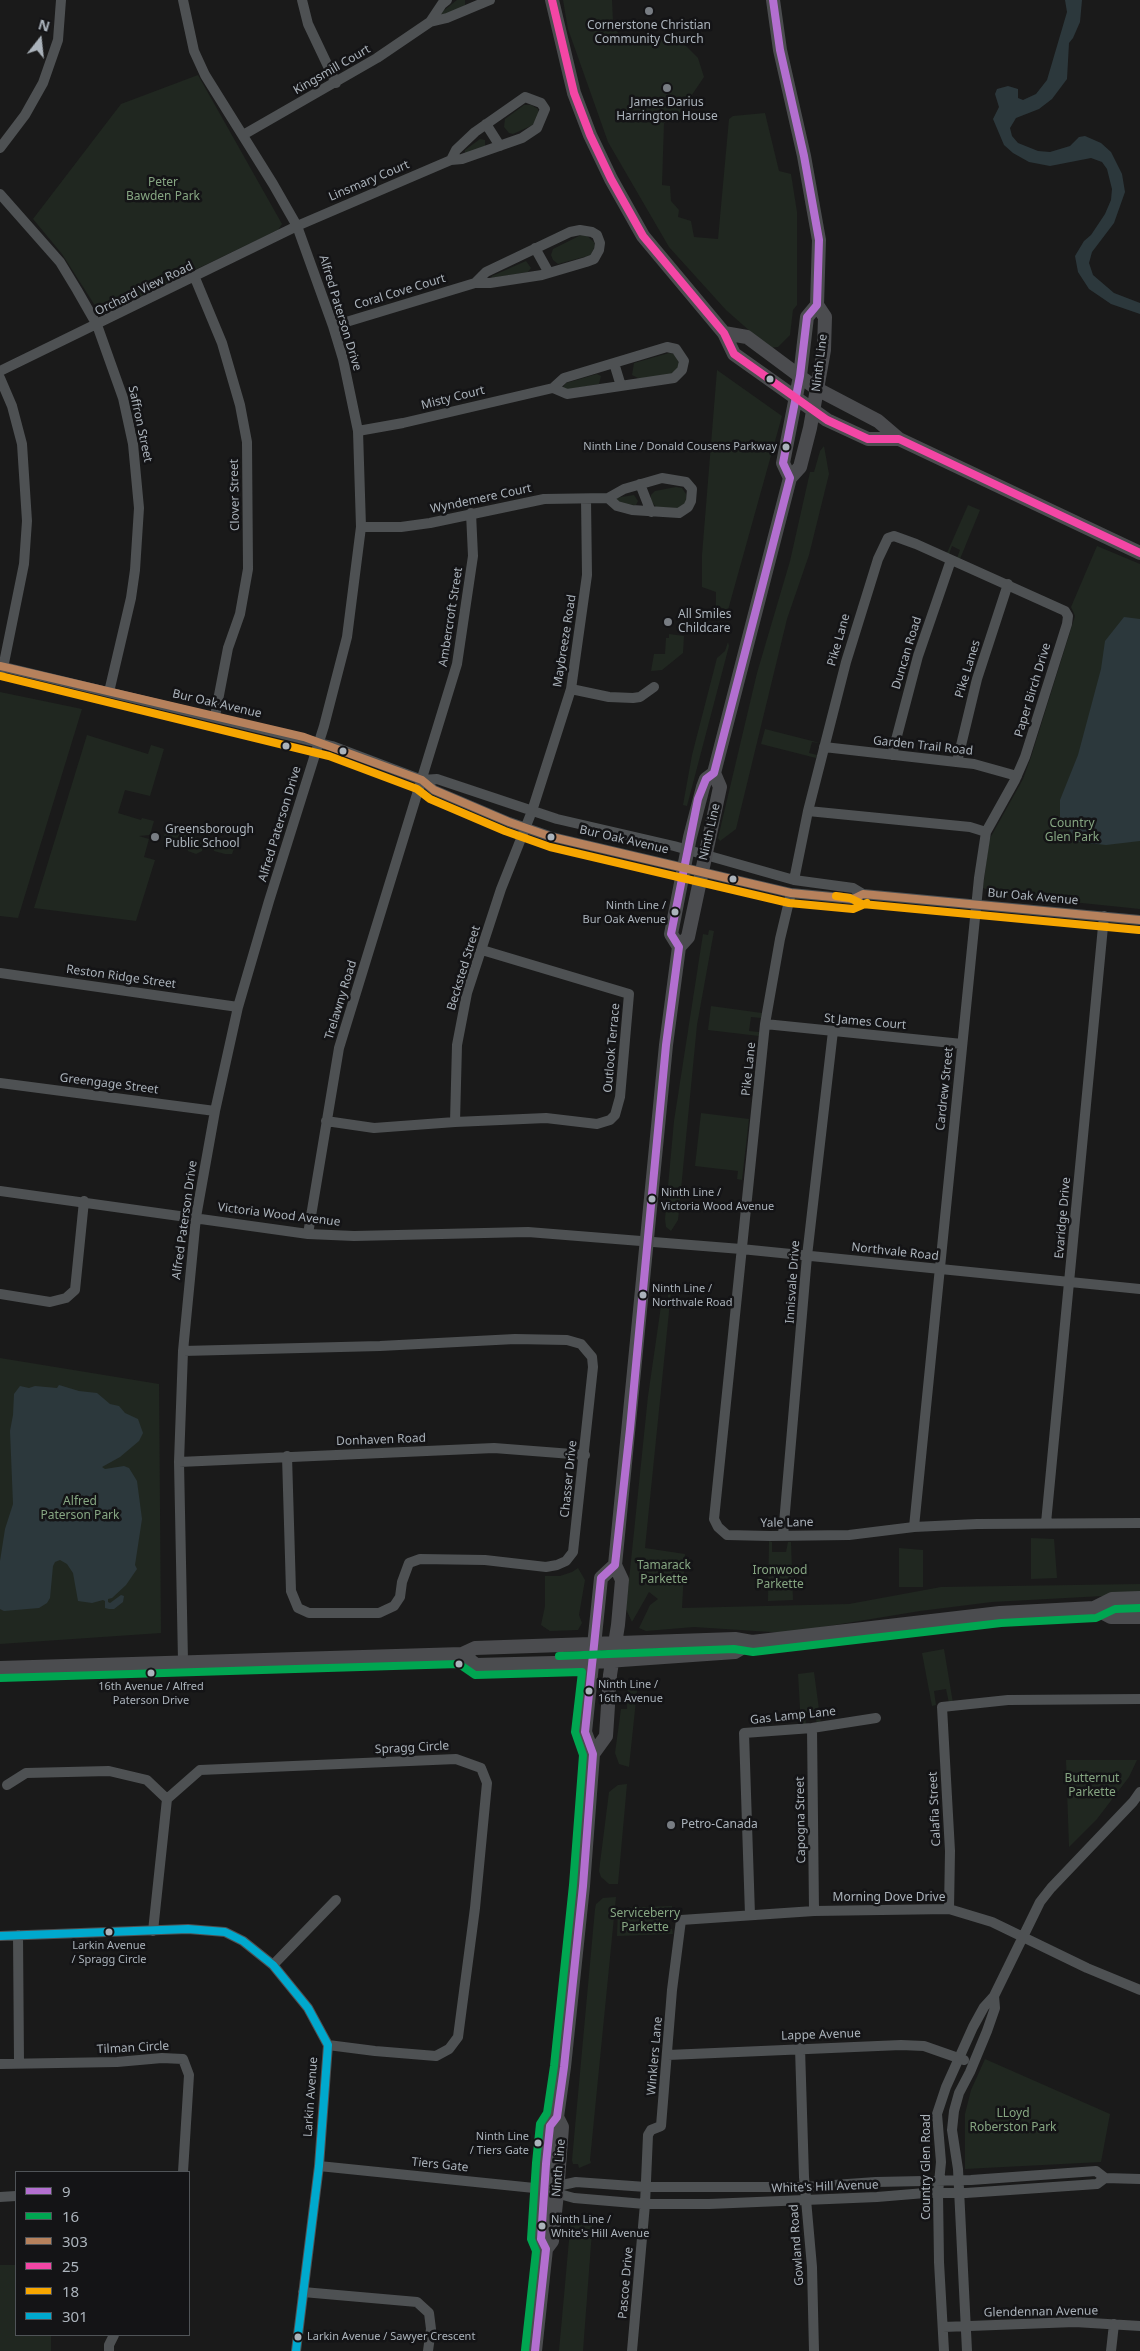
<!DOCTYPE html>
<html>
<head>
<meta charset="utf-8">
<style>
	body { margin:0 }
	#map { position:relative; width:1140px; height:2351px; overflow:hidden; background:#1a1a1a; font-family:"Noto Sans",sans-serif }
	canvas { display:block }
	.legend { position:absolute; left:15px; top:2171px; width:175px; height:165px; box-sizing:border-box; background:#141416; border:1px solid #505458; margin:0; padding:6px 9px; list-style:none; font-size:15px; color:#abb3bb }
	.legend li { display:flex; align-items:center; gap:10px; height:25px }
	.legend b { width:25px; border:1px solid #505458 }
	.north { position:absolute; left:15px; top:15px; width:50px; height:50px; -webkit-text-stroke:4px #141416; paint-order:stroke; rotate:16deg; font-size:14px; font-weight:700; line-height:20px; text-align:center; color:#abb3bb }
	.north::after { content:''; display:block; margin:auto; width:18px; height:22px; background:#abb3bb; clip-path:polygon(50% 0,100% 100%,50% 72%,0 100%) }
</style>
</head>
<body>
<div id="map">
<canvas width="1140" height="2351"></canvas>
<ul class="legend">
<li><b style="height:6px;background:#b36fd0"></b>9</li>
<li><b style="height:6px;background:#00a651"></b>16</li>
<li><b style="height:6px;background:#b6815c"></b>303</li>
<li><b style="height:6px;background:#f346a5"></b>25</li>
<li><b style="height:6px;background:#f7a600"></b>18</li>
<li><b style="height:6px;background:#00a9ce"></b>301</li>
</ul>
<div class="north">N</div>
</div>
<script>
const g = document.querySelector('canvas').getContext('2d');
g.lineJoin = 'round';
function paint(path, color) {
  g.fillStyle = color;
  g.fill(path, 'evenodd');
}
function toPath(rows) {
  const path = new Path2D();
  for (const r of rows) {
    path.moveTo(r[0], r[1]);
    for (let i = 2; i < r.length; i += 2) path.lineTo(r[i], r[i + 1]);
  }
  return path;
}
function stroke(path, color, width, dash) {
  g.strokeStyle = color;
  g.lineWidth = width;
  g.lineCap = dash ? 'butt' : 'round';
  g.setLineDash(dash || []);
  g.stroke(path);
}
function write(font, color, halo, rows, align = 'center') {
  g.font = font + ' "Noto Sans",sans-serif';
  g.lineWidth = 5;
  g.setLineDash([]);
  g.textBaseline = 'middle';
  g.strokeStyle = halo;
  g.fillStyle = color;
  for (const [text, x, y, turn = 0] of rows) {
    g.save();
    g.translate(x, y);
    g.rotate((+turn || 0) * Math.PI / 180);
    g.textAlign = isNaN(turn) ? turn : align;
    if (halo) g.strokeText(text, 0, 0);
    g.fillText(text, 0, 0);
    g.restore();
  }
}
paint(toPath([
	[457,0,465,0,465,5,440,20,438,15],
	[563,0,612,0,613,22,619,35,676,36,698,58,704,77,679,114,664,123,662,185,670,186,671,201,679,210,678,217,691,221,694,237,718,239,729,119,733,116,765,113,779,171,791,174,797,212,797,305,793,310,790,335,778,347,769,348,726,310,669,247,608,142,568,29],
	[198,75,282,224,278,230,101,315,62,254,33,219,121,104],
	[524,105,531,105,538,109,539,115,535,124,513,134,509,133,504,127,505,119],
	[480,139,485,140,485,146,465,154,465,150],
	[581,235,586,235,594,242,595,246,591,255,558,264,553,260,551,255,553,249],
	[526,261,531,268,528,272,491,278,492,276],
	[669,353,674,354,679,363,679,367,674,374,640,379,632,375,634,363],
	[717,370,782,416,728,610,716,606,716,592,702,587,702,555],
	[597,374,601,376,599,384,566,390,563,387,566,383],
	[824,446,829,474,809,555,787,619,736,829,720,841,718,838,757,673,790,561,810,472,814,472,820,451],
	[676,487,682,488,686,494,686,502,679,508,656,507,651,501,651,495,655,491],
	[634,495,638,501,636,505,616,504,615,498],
	[968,505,980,510,960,559,957,558,960,550,952,546,949,554,947,553],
	[1097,546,1140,564,1140,909,1004,895,983,888,989,840,1023,779,1031,757,1075,616,1071,607],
	[669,634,684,636,683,653,662,670,651,671,654,654,665,654,666,638,669,638],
	[728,642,729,646,687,806,683,805,692,755,717,658,725,651],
	[0,692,82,709,18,918,0,916],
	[765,729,820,743,812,742,809,753,817,755,816,758,761,744],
	[87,735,148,754,151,745,164,749,150,796,125,790,118,813,141,820,142,818,154,821,150,835,139,836,149,839,144,857,155,860,136,921,34,908],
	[166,829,205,840,202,851,196,854,188,851,186,845,180,843,174,847,165,844,163,839],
	[216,840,235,846,232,854,225,854,214,851],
	[709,930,714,931,697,1025,678,1220,671,1231,666,1227,665,1219,674,1121,703,934,708,935],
	[711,1006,762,1013,761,1018,751,1017,749,1031,759,1032,759,1036,708,1030],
	[701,1113,749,1119,742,1180,737,1179,738,1171,695,1166],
	[668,1292,671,1292,645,1548,685,1554,682,1608,849,1604,941,1587,1140,1584,1140,1594,992,1602,920,1611,786,1633,694,1627,646,1631,639,1628,650,1605,658,1599,649,1592,632,1622,626,1609,648,1396,661,1306,668,1306],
	[0,1358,159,1384,161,1633,0,1644],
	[1031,1538,1054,1539,1057,1578,1031,1579],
	[769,1541,772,1542,772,1552,786,1552,788,1542,791,1542,793,1600,768,1601],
	[899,1548,923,1550,923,1587,899,1587],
	[578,1568,585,1580,579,1615,582,1623,578,1630,550,1631,541,1625,545,1606,545,1576,560,1576,572,1572],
	[944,1649,953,1703,949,1703,946,1689,934,1691,936,1705,932,1706,922,1653],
	[814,1672,821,1724,817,1725,815,1712,805,1713,806,1725,801,1726,798,1674],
	[637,1680,638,1681,629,1767,619,1764,615,1753,621,1709,627,1709,628,1681],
	[1066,1760,1137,1760,1129,1777,1097,1819,1069,1847],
	[627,1784,618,1884,609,1884,601,1877,599,1871,609,1792,618,1785],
	[616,1897,590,2160,591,2163,579,2168,578,2164,573,2164,572,2160,595,1909,596,1904,603,1898],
	[672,1906,673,1915,662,1916,662,1929,672,1929,673,1934,617,1936,618,1908],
	[985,2059,1110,2114,1101,2162,965,2169,965,2114,971,2090],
	[571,2218,593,2218,583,2351,559,2351],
	[0,2265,16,2265,16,2335,51,2335,51,2351,0,2351]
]), '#202720');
paint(toPath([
	[1065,0,1082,0,1080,22,1073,38,1069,43,1067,79,1052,99,1039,109,1016,118,1010,128,1012,136,1018,143,1038,151,1050,152,1070,146,1079,137,1085,136,1101,143,1111,152,1122,174,1125,192,1114,223,1092,252,1089,263,1093,275,1114,293,1140,303,1140,314,1111,304,1089,289,1078,272,1075,256,1084,241,1091,235,1105,214,1111,200,1112,189,1107,169,1102,162,1091,158,1050,166,1029,162,1013,153,1004,145,993,119,999,107,995,94,997,89,1008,86,1018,89,1018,98,1023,100,1036,94,1047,80,1067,12],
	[1124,617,1140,619,1140,841,1106,845,1078,842,1060,817,1060,800,1078,755,1101,669,1105,641],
	[59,1385,79,1391,97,1393,110,1404,119,1406,125,1413,138,1419,143,1433,139,1441,120,1457,102,1467,105,1469,124,1466,129,1468,137,1481,142,1519,135,1565,137,1569,126,1585,112,1598,108,1599,108,1602,110,1603,121,1595,124,1596,123,1602,114,1609,109,1609,105,1608,105,1601,103,1600,92,1603,78,1601,73,1573,67,1564,60,1560,55,1562,53,1566,50,1598,47,1603,39,1608,4,1611,0,1609,0,1561,5,1529,13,1504,10,1431,13,1415,14,1394,20,1386,29,1388,35,1386,57,1388]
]), '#2c383c');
stroke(toPath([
	[302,0,308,24,336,83],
	[430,22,442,4,447,0],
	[486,124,500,146],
	[243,135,377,58,430,22,447,18,490,0],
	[0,148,25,115,43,83,58,40,61,0],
	[0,194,60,262,77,290,97,325,123,398,133,444,139,508,135,570,131,598,109,692],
	[535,248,549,273],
	[195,278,222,343,240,405,247,442,248,569,240,614,228,648,215,716],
	[333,326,475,283,490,283,542,275,586,262,594,259,599,250,600,243,597,235,592,232,580,230,570,232,486,272,475,283],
	[614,363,621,386],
	[0,371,297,226,451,160,462,159,522,138,537,128,545,109,541,103,525,97,475,132,456,150,451,160],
	[0,378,12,406,22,444,27,521,24,564,3,668],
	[358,431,403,423,553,388,567,394,674,378,682,370,684,361,676,349,667,347,564,378,553,388],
	[640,484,651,512],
	[361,527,401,527,430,523,544,499,608,498,624,489,662,478,686,482,692,489,691,501,688,507,679,513,632,510,617,506,608,498],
	[0,666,332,746,422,780,434,790,509,822,552,837,791,893,853,899,863,894],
	[571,689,609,697,633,698,640,697,654,687],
	[824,747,974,764,1017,776],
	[892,755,918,656,951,560],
	[957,762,977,679,1008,584],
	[422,780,437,779,557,819,674,846,794,880,853,888,863,894,1140,920],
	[808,811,970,827,986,832],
	[794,880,808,811,846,662,878,559,888,538,894,536,916,544,1065,611,1068,616,1067,624,1025,757,1015,780,986,832,979,878,914,1527],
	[791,893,780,939,765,1024,714,1519,718,1527,727,1535,770,1536,849,1535,914,1527,977,1524,1140,1523],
	[0,973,238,1007],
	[765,1024,962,1044],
	[0,1083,215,1111],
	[326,1121,374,1128,455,1122,546,1118,597,1124,610,1120,615,1115,620,1097,629,994,482,950],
	[455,1122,457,1045,467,993,501,889,532,811,571,689,587,575,586,499],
	[0,1191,308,1234,354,1236,528,1232,741,1249,1140,1289],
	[308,1234,339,1048,457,664,473,556,471,513],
	[0,1294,50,1302,66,1298,75,1290,84,1201],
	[183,1351,380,1346,515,1339,567,1340,581,1344,592,1357,593,1367,573,1552,566,1561,557,1565,546,1567,485,1560,420,1559,409,1563,402,1582,400,1597,394,1606,379,1613,309,1613,298,1608,291,1591,287,1456],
	[179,1462,494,1448,585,1455],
	[1046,1523,1104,916],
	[783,1535,807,1256,833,1031],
	[183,1661,179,1462,183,1351,196,1217,215,1111,238,1007,269,901,324,726,347,637,361,527,358,431,343,359,333,326,297,226,273,184,205,75,194,51,183,0],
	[812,1728,814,1911],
	[7,1785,26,1773,109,1771,147,1780,167,1799],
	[949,1909,950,1851,942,1707,1008,1700,1140,1699],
	[750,1915,744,1733,812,1728,876,1718],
	[153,1931,167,1799,200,1770,456,1759,481,1768,487,1783,475,1908,458,2037,449,2049,436,2056,375,2051,328,2045],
	[18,1935,19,2062],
	[0,1936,188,1929,225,1932,243,1941,273,1965,308,2008,328,2045,319,2166,296,2351],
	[273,1965,336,1900],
	[800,2048,804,2177,812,2267,814,2351],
	[668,2055,901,2045,924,2046,964,2060],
	[0,2064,117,2062,162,2058,183,2059,189,2075,183,2172],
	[319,2166,544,2189,576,2182,646,2187,805,2187,876,2182,971,2180,1096,2171,1105,2178],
	[552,2192,574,2198,645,2204,709,2204,877,2197,925,2193,966,2193,1097,2184,1105,2178,1140,2179],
	[0,2197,16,2196],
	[303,2292,417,2302,429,2313,431,2329,428,2351],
	[943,2327,1075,2322,1140,2326],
	[109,2351,109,2345,114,2335],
	[632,2351,645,2204,648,2135,651,2130,661,2126,672,1990,681,1920,814,1911,949,1909,992,1922,1087,1968,1140,1990],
	[944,2351,939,2262,938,2193,941,2162,937,2114,946,2087,973,2027,984,2007,994,1996,1040,1902,1051,1888,1133,1802,1140,1792],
	[967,2351,958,2169,952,2130,954,2111,959,2093,970,2072,987,2031,995,2008,994,1996],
	[1111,2351,1114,2324]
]), '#4e5153', 10);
stroke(toPath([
	[552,0,574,93,590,135,611,179,643,236,724,333,734,354,827,420,868,439,899,439],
	[724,333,747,337,817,389,878,421,899,439,1140,553],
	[790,478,783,463,800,376,807,317,817,305],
	[679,947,671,934,690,837,703,787,706,779,714,773],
	[1094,1608,1111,1617,1140,1617],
	[462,1654,476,1665,593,1662,735,1652,752,1642],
	[0,1668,462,1654,475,1648,735,1639,752,1642,1000,1613,1094,1608,1112,1599,1140,1598],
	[593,1754,606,1736,610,1675,618,1625,622,1580,615,1565,666,1045,679,947,688,937,720,787,714,773,790,478,800,467,810,428,824,350,825,317,817,305,819,240,804,156,780,50,773,0],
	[546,2249,541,2239,546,2164,550,2126,557,2117,564,2067,583,1886,593,1754,585,1732,601,1578,615,1565],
	[535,2351,546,2249,552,2241,557,2193,562,2127,557,2117]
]), '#4b4c4f', 14);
stroke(toPath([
	[535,2351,546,2249,541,2239,546,2164,550,2126,557,2117,564,2067,583,1886,593,1754,585,1732,601,1578,615,1565,630,1429,666,1045,679,947,671,934,698,799,706,779,714,773,790,478,783,463,800,376,807,317,817,305,819,240,804,156,780,50,773,0]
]), '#b36fd0', 8);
stroke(toPath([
	[559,1656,734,1649,753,1652,1001,1623,1096,1618,1115,1609,1140,1608],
	[0,1678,459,1664,475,1675,582,1672,575,1732,583,1755,573,1885,554,2066,547,2113,540,2124,536,2163,531,2239,536,2251,525,2350]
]), '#00a651', 8);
stroke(toPath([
	[0,666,304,737,422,780,434,790,509,822,552,837,791,893,853,899,863,894,1140,920]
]), '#b6815c', 8);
stroke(toPath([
	[552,0,574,93,590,135,611,179,643,236,724,333,734,354,827,420,868,439,899,439,1140,553]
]), '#f346a5', 8);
stroke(toPath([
	[0,676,329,756,417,789,430,799,505,831,550,847,789,903,853,909,867,903],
	[836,896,850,898,862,904,1139,930]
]), '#f7a600', 8);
stroke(toPath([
	[0,1936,188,1929,225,1932,243,1941,273,1965,308,2008,328,2045,319,2166,296,2351]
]), '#00a9ce', 8);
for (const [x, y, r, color] of [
	[649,11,5,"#787d83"],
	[667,88,5,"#787d83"],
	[770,379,4.5,"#abb3bb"],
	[786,447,4.5,"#abb3bb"],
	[668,622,5,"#787d83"],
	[286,746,4.5,"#abb3bb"],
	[343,751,4.5,"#abb3bb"],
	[155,837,5,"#787d83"],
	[551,837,4.5,"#abb3bb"],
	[733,879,4.5,"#abb3bb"],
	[675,912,4.5,"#abb3bb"],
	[652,1199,4.5,"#abb3bb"],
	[643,1295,4.5,"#abb3bb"],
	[459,1664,4.5,"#abb3bb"],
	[151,1673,4.5,"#abb3bb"],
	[589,1691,4.5,"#abb3bb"],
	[671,1825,5,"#787d83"],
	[109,1932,4.5,"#abb3bb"],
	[538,2143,4.5,"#abb3bb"],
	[542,2226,4.5,"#abb3bb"],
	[298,2337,4.5,"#abb3bb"]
]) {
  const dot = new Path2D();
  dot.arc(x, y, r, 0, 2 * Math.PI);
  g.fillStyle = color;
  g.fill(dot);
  stroke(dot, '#141416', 2);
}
write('11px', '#abb3bb', '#141416', [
	["Ninth Line / Donald Cousens Parkway",777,447,"right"],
	["Ninth Line /",666,906,"right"],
	["Bur Oak Avenue",666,920,"right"],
	["Ninth Line /",661,1193],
	["Victoria Wood Avenue",661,1207],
	["Ninth Line /",652,1289],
	["Northvale Road",652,1303],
	["Ninth Line /",598,1685],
	["16th Avenue",598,1699],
	["16th Avenue / Alfred",151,1687,"center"],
	["Paterson Drive",151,1701,"center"],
	["Larkin Avenue",109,1946,"center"],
	["/ Spragg Circle",109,1960,"center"],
	["Ninth Line",529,2137,"right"],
	["/ Tiers Gate",529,2151,"right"],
	["Ninth Line /",551,2220],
	["White's Hill Avenue",551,2234],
	["Larkin Avenue / Sawyer Crescent",307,2337]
], 'left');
write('12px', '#abb3bb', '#141416', [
	["Cornerstone Christian",649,26,"center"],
	["Community Church",649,40,"center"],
	["James Darius",667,103,"center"],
	["Harrington House",667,117,"center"],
	["All Smiles",678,615],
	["Childcare",678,629],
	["Greensborough",165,830],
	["Public School",165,844],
	["Petro-Canada",681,1825]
], 'left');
write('12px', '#abb3bb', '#141416', [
	["Kingsmill Court",332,70,-30],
	["Linsmary Court",369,181,-23],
	["Orchard View Road",144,289,-26],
	["Coral Cove Court",400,292,-17],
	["Alfred Paterson Drive",340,313,73],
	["Ninth Line",820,363,-83],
	["Misty Court",453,398,-14],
	["Saffron Street",140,424,78],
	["Clover Street",235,495,-91],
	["Wyndemere Court",481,499,-12],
	["Ambercroft Street",451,617,-81],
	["Pike Lane",839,640,-74],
	["Maybreeze Road",565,641,-81],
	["Duncan Road",907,653,-73],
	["Pike Lanes",968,669,-73],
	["Paper Birch Drive",1033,690,-73],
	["Bur Oak Avenue",217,704,13],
	["Garden Trail Road",923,746,6],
	["Alfred Paterson Drive",280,824,-73],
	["Ninth Line",710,832,-77],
	["Bur Oak Avenue",624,840,13],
	["Bur Oak Avenue",1033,897,5],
	["Becksted Street",464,968,-73],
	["Reston Ridge Street",121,977,8],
	["Trelawny Road",341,1000,-73],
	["St James Court",865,1022,5],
	["Outlook Terrace",612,1048,-85],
	["Pike Lane",749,1069,-84],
	["Greengage Street",109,1084,7],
	["Cardrew Street",945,1089,-84],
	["Victoria Wood Avenue",279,1215,7],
	["Evaridge Drive",1063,1218,-85],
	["Alfred Paterson Drive",185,1220,-82],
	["Northvale Road",895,1252,6],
	["Innisvale Drive",793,1282,-86],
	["Donhaven Road",381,1440,-2],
	["Chasser Drive",569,1479,-84],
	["Yale Lane",787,1523,-1],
	["Gas Lamp Lane",793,1716,-6],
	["Spragg Circle",412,1748,-3],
	["Calafia Street",935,1809,-93],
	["Capogna Street",801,1820,-91],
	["Morning Dove Drive",889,1898],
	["Lappe Avenue",821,2035,-2],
	["Tilman Circle",133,2048,-3],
	["Winklers Lane",655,2056,-85],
	["Larkin Avenue",311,2097,-86],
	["Tiers Gate",440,2165,6],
	["Country Glen Road",927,2167,-90],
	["Ninth Line",559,2168,-85],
	["White's Hill Avenue",825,2187,-2],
	["Gowland Road",797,2245,-94],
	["Pascoe Drive",626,2283,-85],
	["Glendennan Avenue",1041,2312,-1]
]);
write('12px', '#86a682', '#141416', [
	["Peter",163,183],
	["Bawden Park",163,197],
	["Country",1072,824],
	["Glen Park",1072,838],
	["Alfred",80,1502],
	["Paterson Park",80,1516],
	["Tamarack",664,1566],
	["Parkette",664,1580],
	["Ironwood",780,1571],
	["Parkette",780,1585],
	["Butternut",1092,1779],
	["Parkette",1092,1793],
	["Serviceberry",645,1914],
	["Parkette",645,1928],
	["LLoyd",1013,2114],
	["Roberston Park",1013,2128]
]);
</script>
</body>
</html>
